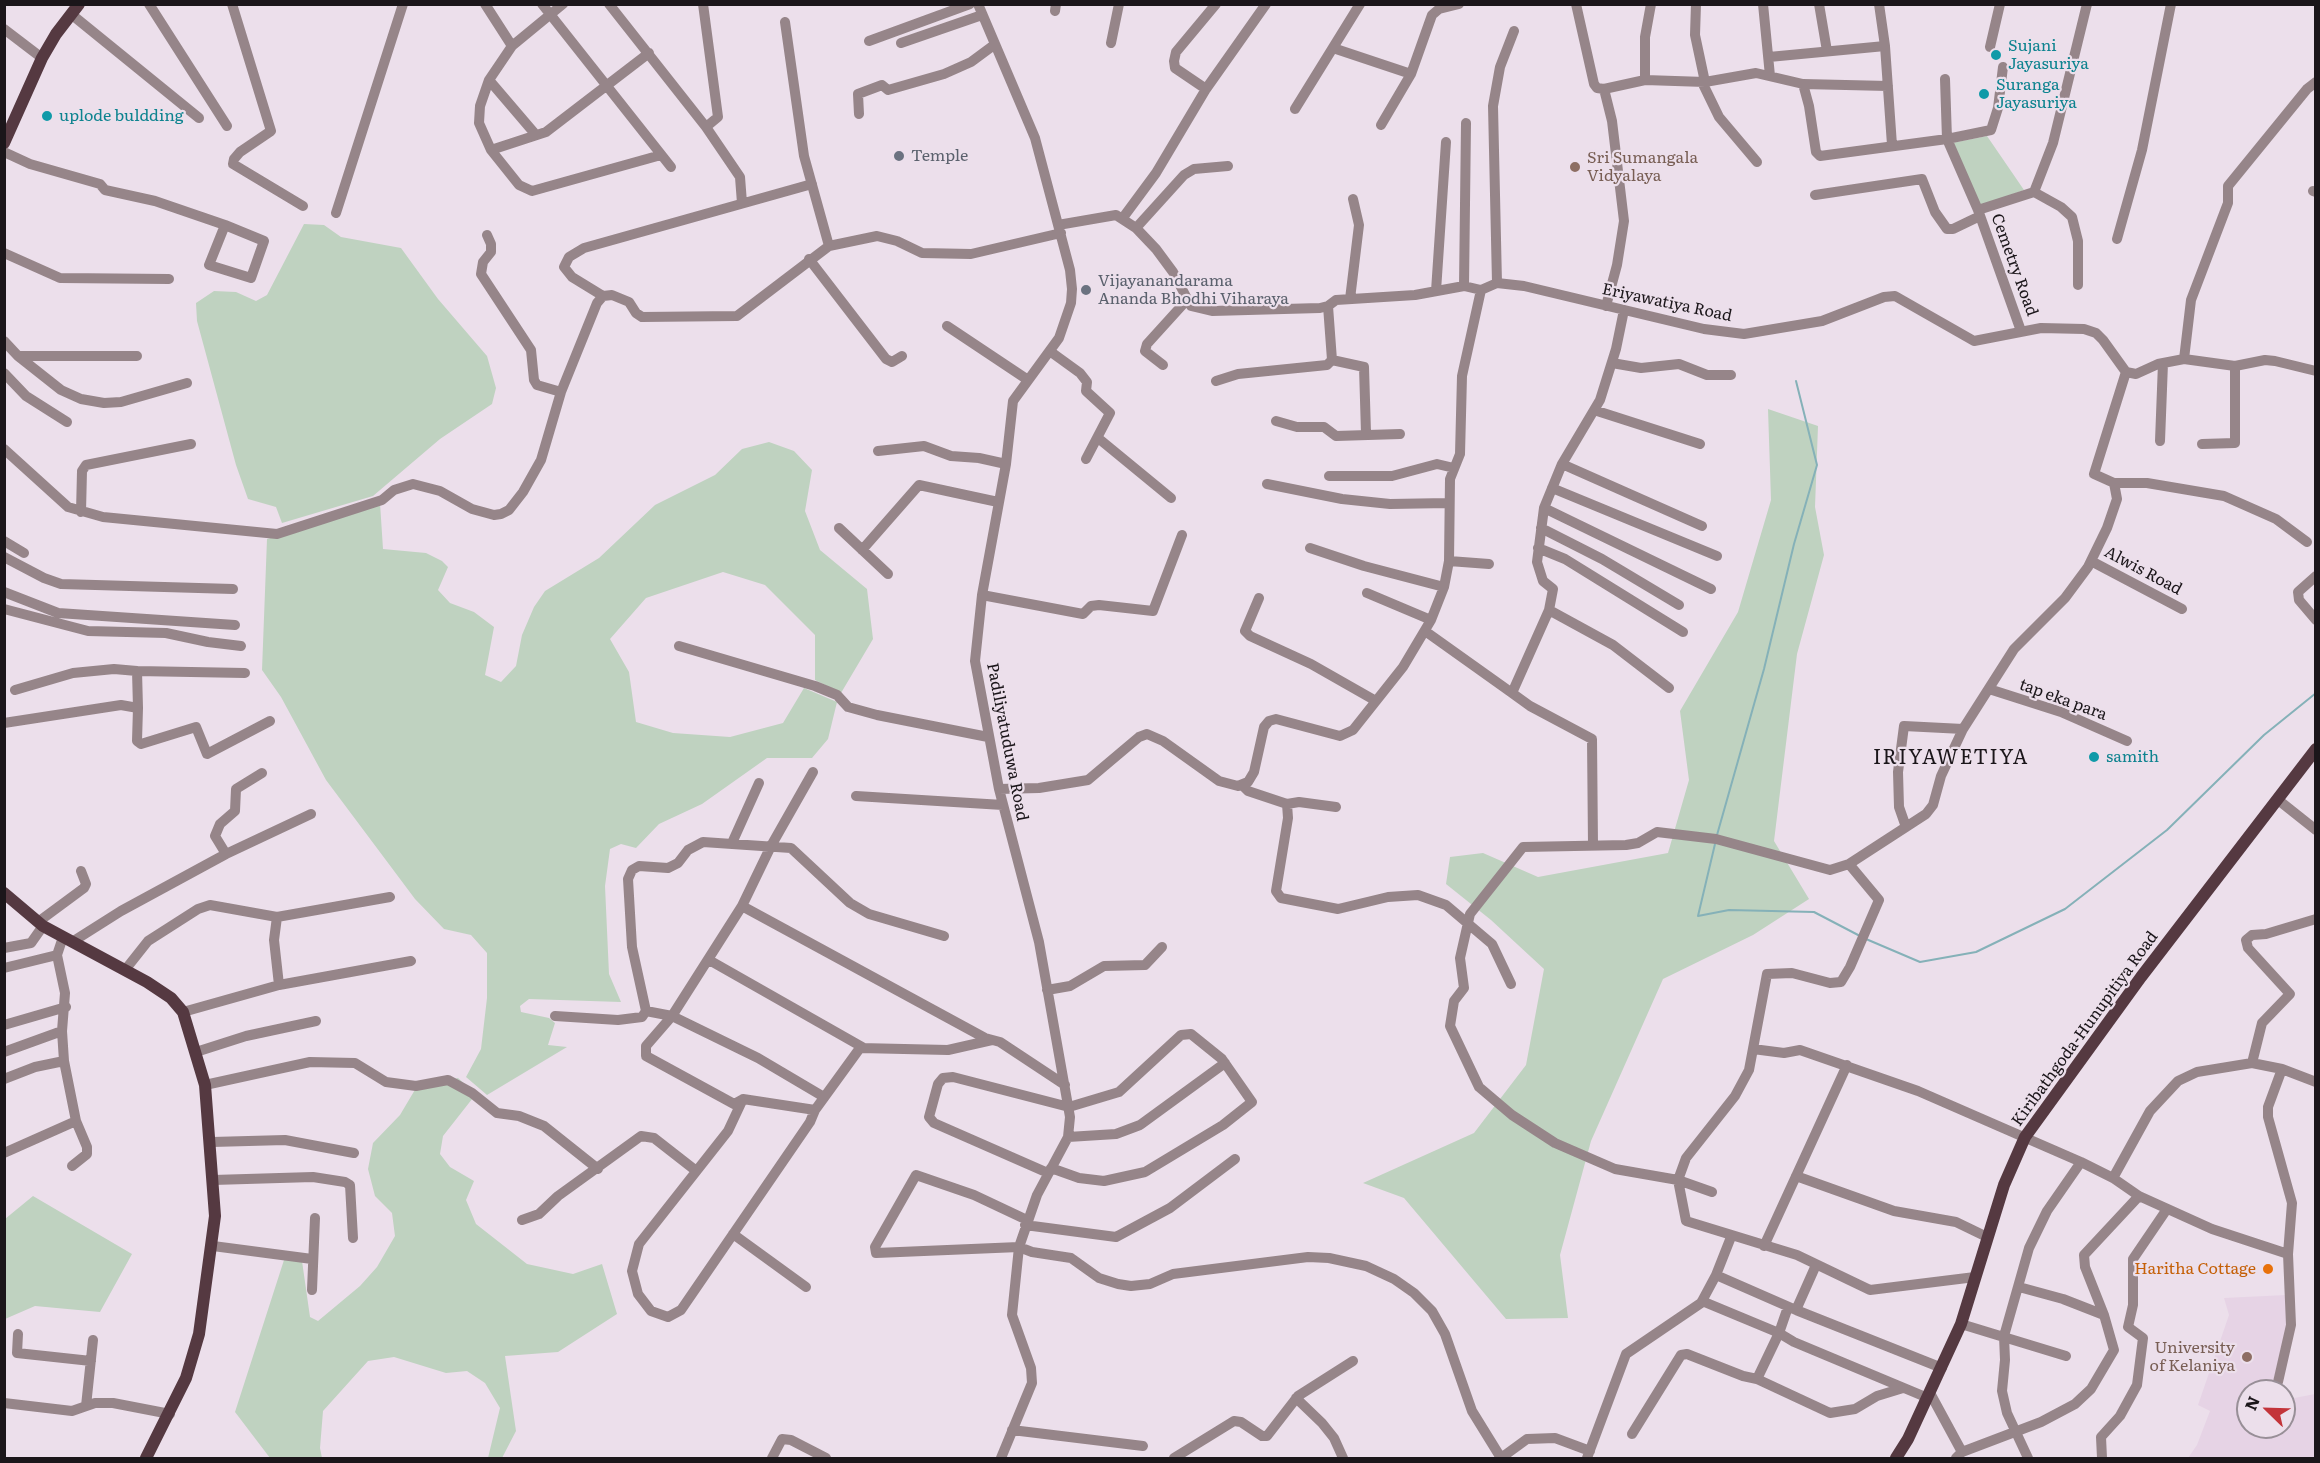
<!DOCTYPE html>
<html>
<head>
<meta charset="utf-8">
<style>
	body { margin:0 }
	#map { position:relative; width:2320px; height:1463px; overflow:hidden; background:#ecdfeb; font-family:Literata,serif }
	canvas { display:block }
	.frame { position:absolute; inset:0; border:6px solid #1b161a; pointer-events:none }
	.north { position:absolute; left:2236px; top:1379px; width:60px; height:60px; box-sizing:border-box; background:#ecdfeb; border:2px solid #988f97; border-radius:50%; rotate:293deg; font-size:16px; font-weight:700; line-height:24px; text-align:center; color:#1b161a }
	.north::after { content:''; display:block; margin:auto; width:21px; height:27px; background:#c3343a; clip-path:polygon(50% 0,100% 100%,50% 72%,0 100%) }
</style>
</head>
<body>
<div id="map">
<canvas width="2320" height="1463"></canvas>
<div class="frame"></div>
<div class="north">N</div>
</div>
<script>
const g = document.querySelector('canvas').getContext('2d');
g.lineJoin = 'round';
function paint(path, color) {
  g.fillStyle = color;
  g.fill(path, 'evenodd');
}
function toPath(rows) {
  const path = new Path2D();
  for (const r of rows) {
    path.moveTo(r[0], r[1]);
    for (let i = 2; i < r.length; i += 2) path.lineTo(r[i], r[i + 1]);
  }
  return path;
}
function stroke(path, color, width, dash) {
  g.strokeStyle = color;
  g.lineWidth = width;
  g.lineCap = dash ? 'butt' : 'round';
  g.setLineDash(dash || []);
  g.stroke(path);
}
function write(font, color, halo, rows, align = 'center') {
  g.font = font + ' Literata,serif';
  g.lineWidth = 4.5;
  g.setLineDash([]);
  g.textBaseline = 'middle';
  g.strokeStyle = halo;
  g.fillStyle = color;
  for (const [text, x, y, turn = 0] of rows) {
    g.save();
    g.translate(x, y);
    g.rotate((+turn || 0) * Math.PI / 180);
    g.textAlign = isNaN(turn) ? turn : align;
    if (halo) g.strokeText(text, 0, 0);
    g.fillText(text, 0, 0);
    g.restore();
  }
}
paint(toPath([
	[2286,1295,2287,1324,2271,1391,2248,1391,2248,1427,2284,1427,2284,1400,2315,1394,2315,1458,2188,1458,2197,1445,2210,1411,2198,1405,2229,1315,2224,1298]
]), '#e6d3e5');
paint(toPath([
	[1987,136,2024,190,1981,206,1952,143],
	[304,224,324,225,341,237,401,248,438,299,487,356,496,388,492,404,440,439,373,496,282,523,276,507,248,499,236,465,197,321,196,303,214,291,236,292,256,301,267,295],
	[1768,409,1818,426,1815,507,1824,555,1797,654,1774,841,1809,899,1753,935,1663,979,1591,1141,1560,1255,1568,1318,1506,1319,1404,1198,1363,1183,1474,1133,1526,1065,1544,969,1491,920,1446,884,1450,857,1483,853,1538,877,1668,853,1689,780,1680,711,1738,612,1771,500],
	[769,442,794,451,812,470,805,511,820,550,867,589,873,639,841,693,815,680,815,635,765,585,723,572,646,598,610,639,629,672,636,722,673,733,730,737,783,723,804,688,837,702,828,739,812,758,767,758,702,804,659,824,636,848,621,844,610,849,605,886,609,974,621,1002,529,999,520,1006,521,1012,549,1018,555,1023,548,1045,567,1047,487,1095,466,1077,481,1049,487,998,487,953,471,935,444,929,415,899,326,780,281,697,262,670,267,539,380,503,383,549,426,553,442,561,448,567,438,590,450,603,474,612,494,627,485,675,501,682,516,666,522,635,534,607,545,591,599,558,655,505,715,475,742,449],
	[458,1078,476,1094,443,1136,440,1154,450,1167,474,1181,466,1200,476,1224,527,1264,573,1274,602,1264,617,1314,558,1352,505,1356,516,1431,502,1458,488,1458,500,1408,485,1383,467,1371,446,1373,394,1357,368,1361,323,1411,320,1448,322,1458,270,1458,235,1412,284,1260,302,1261,310,1317,318,1321,360,1286,377,1267,395,1236,392,1213,375,1196,368,1169,373,1143,400,1115,416,1088],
	[33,1196,132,1254,100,1312,35,1306,5,1319,5,1219]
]), '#bfd2c0');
stroke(toPath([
	[1717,835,1764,669,1794,544,1817,465,1796,381],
	[1715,844,1698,916,1729,910,1814,912,1860,936],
	[1866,939,1920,962,1976,952,2065,909,2167,830,2264,735,2316,693]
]), '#85b1b8', 2);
stroke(toPath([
	[149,4,227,126],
	[232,4,271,131,240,152,234,159,233,164,303,206],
	[485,4,512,46],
	[542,4,671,167],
	[563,4,512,46,489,80,480,106,479,123,491,150,519,185,532,191,661,155],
	[609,4,706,127,740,177,742,203],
	[703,4,718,117,706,127],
	[978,4,1035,138,1070,270,1072,289,1071,303,1059,338,1013,401,1006,464,982,595,975,661,999,789,1039,942,1070,1117,1068,1137,1037,1195,1019,1247,1012,1315,1031,1368,1032,1383,1001,1458],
	[1576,4,1594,84,1597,88,1604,89,1645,80,1705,82,1756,73,1803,84,1809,106,1816,152,1820,156,1947,139,1991,130,1998,108,2003,67],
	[1696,4,1695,35,1705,82],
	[1763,4,1770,76],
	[1819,4,1827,51],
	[1055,11,1056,4],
	[71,14,199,118],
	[785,22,804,156,829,246],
	[4,29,42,58],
	[869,41,970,4],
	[901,43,982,15],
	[1111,43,1119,4],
	[1885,46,1892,145],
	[1990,47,2000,4],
	[1333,48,1411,74],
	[1769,57,1885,46,1879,4],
	[1945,79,1947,139,1978,210,2021,331],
	[489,80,536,135],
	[1645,80,1645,37,1651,4],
	[1702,82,1719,117,1757,162],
	[1803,84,1888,86],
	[1206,89,1175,68,1174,61,1176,52,1216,4],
	[1604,89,1612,121,1624,221,1617,265,1606,306],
	[1295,109,1360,4],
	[859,114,858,94,882,85,888,90,944,74,971,62,994,45],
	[1381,125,1411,74,1432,15,1439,9,1459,4],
	[491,150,546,132,649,53],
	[4,152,30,164,100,184,105,190,155,201,225,225,264,241,251,278,209,265,225,225],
	[2313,191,2316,192],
	[2034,192,2061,207,2072,217,2078,241,2078,285],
	[1815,195,1922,179,1935,212,1947,229,1953,229,1980,216],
	[1978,210,2034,192,2053,143,2087,4],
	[336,213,403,4],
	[1122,219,1156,173,1206,89,1266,4],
	[1058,225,1116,215,1136,228,1156,249,1173,272,1191,306,1212,311,1320,308,1328,306,1336,300,1415,295,1464,286,1481,290,1497,283,1524,286,1704,329,1744,334,1822,321,1884,297,1895,296,1974,341,2041,328,2084,329,2096,333,2103,340,2126,372,2136,374,2158,364,2184,359,2235,366,2265,360,2275,361,2316,371],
	[1136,228,1184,175,1194,169,1228,166],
	[487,235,491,244,491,252,483,262,481,274,531,350,534,380,537,385,561,392],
	[2117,239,2142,150,2171,4],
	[4,253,60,278,169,279],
	[809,259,886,359,892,362,902,356],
	[1497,283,1493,106,1500,67,1514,31],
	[1464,286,1466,123],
	[1436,291,1446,142],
	[603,296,572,277,564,267,569,257,584,248,812,184],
	[1350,299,1359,225,1353,199],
	[1328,306,1332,360,1364,367,1366,433],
	[947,326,1028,380],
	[4,341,18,356,61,390,81,399,104,403,121,402,187,383],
	[1051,352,1080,373,1087,382,1086,391,1110,413,1086,459],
	[18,356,137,356],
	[2184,359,2191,300,2228,203,2228,186,2307,89,2316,82],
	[1612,363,1641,368,1679,364,1707,375,1731,375],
	[1163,365,1145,351,1147,344,1186,301],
	[4,373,26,396,67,422],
	[1216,381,1238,374,1327,365,1332,360],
	[1594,410,1700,444],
	[1276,421,1297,427,1324,427,1336,436,1400,434],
	[1098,438,1171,498],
	[2160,441,2163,363],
	[2202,444,2235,443,2235,366],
	[4,449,68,507,103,517,277,534,382,500,394,490,413,484,440,491,472,509,494,515,501,514,509,510,523,492,541,460,561,392,597,303,603,296,612,295,629,302,636,313,642,317,737,316,829,246,877,236,897,241,922,253,971,254,1061,233],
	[878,451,924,446,951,456,979,458,1006,464],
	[1562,464,1702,526],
	[1329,476,1392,476,1437,464,1454,468],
	[2114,483,2147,483,2224,496,2276,519,2307,542],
	[1267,484,1342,499,1390,504,1448,503],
	[1552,488,1717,556],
	[1544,508,1711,589],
	[81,512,82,471,86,465,191,444],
	[839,528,888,574],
	[1541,528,1602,559,1679,605],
	[4,541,24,553],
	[1310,548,1364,566,1444,587],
	[1538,548,1565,559,1683,632],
	[862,550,919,485,998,502],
	[4,557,44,578,61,584,233,589],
	[1449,561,1489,564],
	[2091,561,2182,609],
	[2316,576,2298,592,2299,600,2316,620],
	[4,592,58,613,235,625],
	[1367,593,1431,620],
	[982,595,1083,614,1091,606,1099,605,1153,611,1182,535],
	[1259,598,1245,631,1250,636,1311,664,1376,701],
	[4,609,88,631,166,633,208,642,241,646],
	[1549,610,1613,645,1669,688],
	[1425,631,1512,693],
	[679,646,815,686,837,695,848,707,877,715,988,737],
	[1989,689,2061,712,2127,741],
	[15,690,73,673,114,669,137,671],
	[138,708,137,741,141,744,196,727,207,754,270,721],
	[4,723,121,705,138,708,137,671,245,673],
	[813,772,771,846,742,906,672,1016,646,1046,646,1056,734,1104,743,1099,815,1110,860,1048,948,1050,992,1040],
	[1242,785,1248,791,1287,804,1288,818,1276,891,1281,898,1338,909,1388,897,1418,895,1446,905,1492,944,1511,984],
	[999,789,1039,788,1088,780,1139,737,1147,734,1163,741,1219,781,1238,786,1248,782,1254,772,1264,727,1269,721,1276,719,1340,736,1353,730,1403,667,1431,620,1444,587,1449,561,1450,479,1460,454,1462,376,1481,290],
	[856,796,1003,805],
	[2277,799,2316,830],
	[1287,804,1299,802,1336,807],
	[1906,827,1899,807,1898,772,1904,726,1963,729],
	[732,843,759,783],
	[1593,845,1592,739,1530,706,1512,693,1549,610,1553,589,1543,581,1537,562,1544,508,1562,464,1600,400,1616,349,1624,310],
	[226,854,215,836,220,824,235,811,236,789,262,773],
	[1849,864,1879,900,1850,967,1841,982,1830,983,1792,973,1767,974,1749,1070,1735,1096,1686,1158,1678,1180,1686,1221,1797,1255,1870,1290,1975,1277],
	[742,906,985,1038,1000,1042,1065,1085],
	[277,917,274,940,279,985],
	[38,922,84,888,86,884,81,871],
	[63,937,57,955,65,993,62,1031,64,1061,76,1121,87,1147,87,1154,72,1166],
	[72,942,121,911,226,854,311,814],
	[4,948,31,943,43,926],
	[709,960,864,1048],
	[4,968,57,955],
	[125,970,148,941,198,909,210,905,277,917,390,897],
	[1047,990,1070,986,1104,966,1145,965,1162,947],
	[646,1011,632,947,628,879,632,870,639,866,668,868,678,863,688,850,703,842,791,848,850,903,869,914,944,936],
	[183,1012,279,985,411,961],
	[555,1016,618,1020,642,1017,646,1011,672,1016,758,1058,824,1097],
	[4,1025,66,1007],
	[1753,1049,1784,1053,1800,1050,1918,1091,2081,1162,2113,1178,2139,1196,2212,1229,2288,1254],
	[4,1052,62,1031],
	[196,1052,246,1036,316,1021],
	[2252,1063,2262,1023,2290,994,2248,948,2246,940,2252,935,2266,934,2316,919],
	[4,1079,35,1067,64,1061],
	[205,1085,310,1062,355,1063,386,1082,416,1086,448,1080,472,1093,497,1113,519,1116,544,1126,598,1169],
	[743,1099,728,1131,639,1244,632,1271,638,1294,651,1311,668,1317,681,1310,810,1122,815,1110],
	[1068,1137,1116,1134,1140,1125,1225,1063],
	[212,1142,285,1140,354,1153],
	[4,1153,76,1121],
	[1048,1173,934,1123,929,1117,938,1084,943,1078,953,1077,1069,1107,1119,1092,1181,1035,1191,1034,1222,1059,1252,1102,1223,1125,1145,1172,1104,1181,1079,1178,1051,1168],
	[1796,1176,1894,1211,1956,1222,1987,1237],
	[2113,1178,2150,1111,2178,1081,2197,1072,2252,1063,2282,1069,2316,1082],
	[213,1180,313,1177,345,1182,350,1185,353,1238],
	[1712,1192,1678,1180,1615,1169,1555,1143,1512,1115,1479,1087,1450,1026,1454,1001,1464,988,1460,958,1470,914,1523,847,1626,845,1638,843,1657,832,1716,839,1830,870,1849,864,1926,814,1933,805,1941,776,1963,729,2014,649,2065,598,2088,567,2107,528,2117,499,2114,483,2094,474,2126,372],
	[522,1220,539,1214,558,1196,641,1136,654,1138,695,1170],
	[1027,1220,974,1195,916,1175,875,1247,876,1253,1019,1247,1032,1252,1071,1258,1099,1278,1118,1284,1131,1286,1150,1284,1173,1274,1308,1257,1329,1258,1366,1266,1394,1279,1414,1293,1432,1311,1445,1334,1472,1411,1501,1458,1527,1439,1555,1438,1590,1451],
	[1025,1225,1116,1237,1170,1208,1235,1159],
	[733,1234,806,1287],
	[213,1246,312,1259],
	[1764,1246,1847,1065],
	[1716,1275,1731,1237],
	[2019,1287,2063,1299,2104,1315],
	[312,1290,315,1218],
	[1702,1301,1779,1333,1788,1307],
	[1796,1310,1816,1265],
	[1961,1324,2066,1356],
	[18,1334,17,1353,91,1361],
	[1757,1379,1830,1413,1855,1409,1877,1396,1903,1388],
	[2278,1382,2291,1325,2288,1254,2292,1203,2268,1117,2268,1107,2282,1069],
	[1930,1393,1962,1452,1956,1458],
	[1296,1398,1322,1423,1334,1438,1343,1458],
	[4,1403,72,1411,95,1403,113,1403,170,1414],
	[86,1406,93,1340],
	[1012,1430,1143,1446],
	[1632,1434,1681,1355,1687,1354,1743,1376,1757,1379,1779,1333,1794,1342,1928,1398],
	[1962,1452,2041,1422,2075,1404,2091,1389,2114,1350,2104,1315,2085,1267,2084,1255,2139,1196],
	[772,1458,782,1439,791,1440,826,1458],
	[1174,1458,1234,1421,1241,1422,1262,1436,1267,1436,1298,1396,1353,1361],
	[1587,1458,1626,1354,1701,1303,1716,1275,1796,1310,1942,1368],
	[2028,1458,2007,1413,2002,1391,2005,1360,2004,1336,2029,1248,2047,1211,2081,1162],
	[2102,1458,2101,1437,2120,1416,2137,1385,2143,1338,2128,1327,2133,1305,2133,1259,2167,1209]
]), '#968589', 10);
stroke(toPath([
	[4,143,42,58,56,34,79,4],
	[4,893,43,926,147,982,171,998,183,1012,205,1085,215,1216,199,1334,186,1378,146,1458],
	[1896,1458,1908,1439,1961,1324,2004,1185,2025,1137,2141,977,2316,749]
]), '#553941', 12);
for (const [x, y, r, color] of [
	[1996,55,6,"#0f9aa8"],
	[1984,94,6,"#0f9aa8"],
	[47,116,6,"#0f9aa8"],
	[899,156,6,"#6b7280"],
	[1575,167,6,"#8d6e63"],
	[1086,290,6,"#6b7280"],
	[2094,757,6,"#0f9aa8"],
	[2268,1269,6,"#e8710a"],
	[2247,1357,6,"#8d6e63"]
]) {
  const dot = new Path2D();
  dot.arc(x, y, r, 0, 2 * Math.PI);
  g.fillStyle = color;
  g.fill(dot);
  stroke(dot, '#ecdfeb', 2);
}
write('16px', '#0d838f', '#ecdfeb', [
	["Sujani",2008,46],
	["Jayasuriya",2008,64],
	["Suranga",1996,85],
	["Jayasuriya",1996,103],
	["uplode buldding",59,116],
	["samith",2106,757]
], 'left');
write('16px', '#5b616d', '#ecdfeb', [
	["Temple",911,156],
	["Vijayanandarama",1098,281],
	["Ananda Bhodhi Viharaya",1098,299]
], 'left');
write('16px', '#785e54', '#ecdfeb', [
	["Sri Sumangala",1587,158],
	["Vidyalaya",1587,176],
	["University",2235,1348,"right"],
	["of Kelaniya",2235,1366,"right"]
], 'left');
write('16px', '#1b161a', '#ecdfeb', [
	["Cemetry Road",2014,265,70],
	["Eriyawatiya Road",1667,303,12],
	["Alwis Road",2143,571,28],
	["tap eka para",2063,700,20],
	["Padiliyatuduwa Road",1007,742,79],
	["Kiribathgoda-Hunupitiya Road",2085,1029,-54]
]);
write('16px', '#c56008', '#ecdfeb', [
	["Haritha Cottage",2256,1269]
], 'right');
g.letterSpacing = '1.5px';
write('20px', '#1b161a', '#ecdfeb', [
	["IRIYAWETIYA",1951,758]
]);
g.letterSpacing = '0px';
</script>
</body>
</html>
